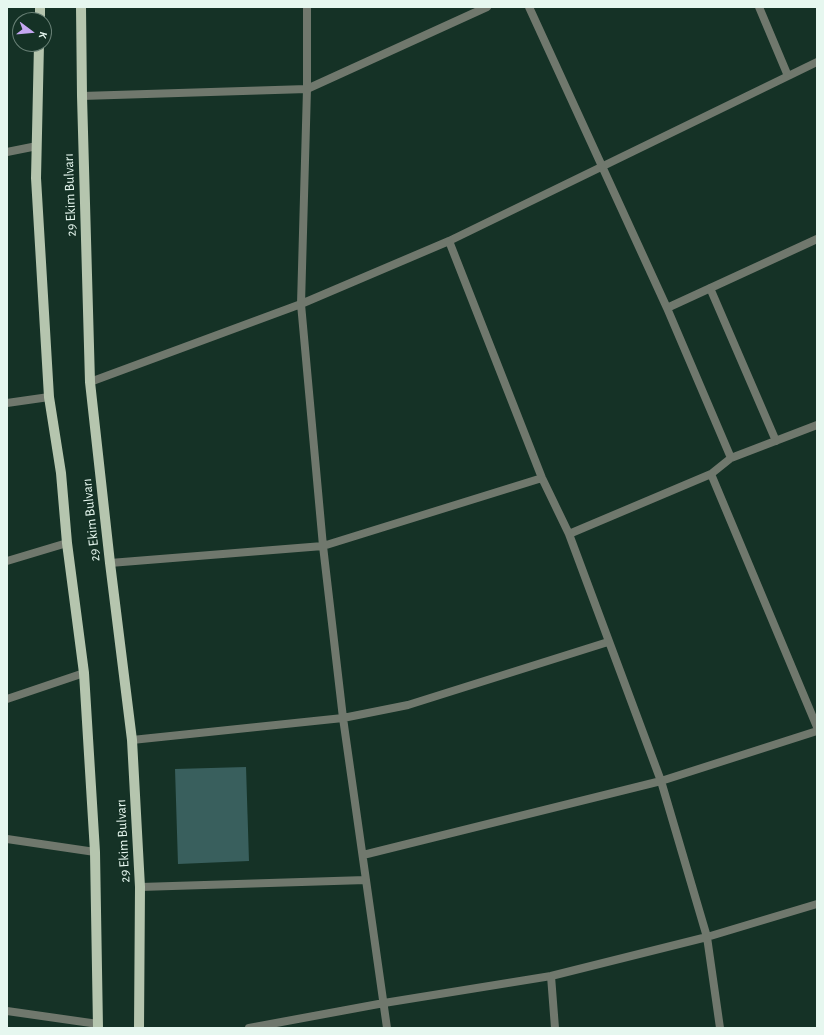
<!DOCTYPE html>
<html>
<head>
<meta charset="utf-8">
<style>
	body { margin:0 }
	#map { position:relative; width:824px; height:1035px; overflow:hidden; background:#153226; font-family:"Alegreya Sans",sans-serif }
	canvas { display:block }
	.frame { position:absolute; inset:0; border:8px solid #e6f7ef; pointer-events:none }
	.north { position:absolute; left:12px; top:12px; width:40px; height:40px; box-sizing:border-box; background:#153226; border:1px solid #698176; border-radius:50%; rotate:106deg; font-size:11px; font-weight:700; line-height:16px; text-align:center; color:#e6f7ef }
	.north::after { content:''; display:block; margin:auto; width:14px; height:18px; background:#c5a7f1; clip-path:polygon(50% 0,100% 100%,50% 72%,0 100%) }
</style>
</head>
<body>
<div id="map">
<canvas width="824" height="1035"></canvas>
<div class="frame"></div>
<div class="north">K</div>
</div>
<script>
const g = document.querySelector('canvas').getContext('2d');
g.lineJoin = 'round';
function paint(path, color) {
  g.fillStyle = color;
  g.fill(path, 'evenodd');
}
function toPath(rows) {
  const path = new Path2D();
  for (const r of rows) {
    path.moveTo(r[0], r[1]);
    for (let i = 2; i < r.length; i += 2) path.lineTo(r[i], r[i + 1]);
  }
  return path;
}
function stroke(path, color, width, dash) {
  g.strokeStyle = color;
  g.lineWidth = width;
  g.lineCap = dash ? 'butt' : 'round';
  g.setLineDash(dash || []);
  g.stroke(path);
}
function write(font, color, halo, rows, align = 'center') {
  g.font = font + ' "Alegreya Sans",sans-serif';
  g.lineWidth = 3;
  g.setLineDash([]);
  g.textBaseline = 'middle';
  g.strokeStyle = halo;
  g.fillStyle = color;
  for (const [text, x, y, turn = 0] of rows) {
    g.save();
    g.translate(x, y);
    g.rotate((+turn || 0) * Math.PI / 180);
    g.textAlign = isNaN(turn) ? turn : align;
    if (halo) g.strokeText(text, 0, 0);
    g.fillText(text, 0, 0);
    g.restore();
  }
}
paint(toPath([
	[246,767,249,861,178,864,175,769]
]), '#395f5d');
stroke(toPath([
	[307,7,307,89,301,304,323,546,343,718,387,1028],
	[529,7,667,308,731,458],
	[759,7,788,76],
	[82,96,307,89,487,7],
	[7,152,37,146],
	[449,241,542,478,569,534,661,781,707,937,720,1028],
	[710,288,776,441],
	[667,308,817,239],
	[90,382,301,304,449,241,817,62],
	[7,403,49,397],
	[711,474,817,727],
	[569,534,711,474,731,458,817,425],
	[7,561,67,543],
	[110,563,323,546,542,478],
	[7,699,84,673],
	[132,740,343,718,408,705,608,642],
	[7,839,95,852],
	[363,855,661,781,817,731],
	[140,887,366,880],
	[551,976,555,1028],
	[7,1011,98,1024],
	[249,1028,384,1003,551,976,707,937,817,904]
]), '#70786d', 8);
stroke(toPath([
	[81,7,82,96,90,382,110,563,132,740,140,887,139,1028],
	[40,20,40,7],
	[39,44,36,178,49,397,61,473,67,543,84,673,95,852,98,1028]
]), '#b5c5ae', 10);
write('14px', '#e6f7ef', '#153226', [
	["29 Ekim Bulvarı",70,195,-92],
	["29 Ekim Bulvarı",91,520,-96],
	["29 Ekim Bulvarı",123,841,-93]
]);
</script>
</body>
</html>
